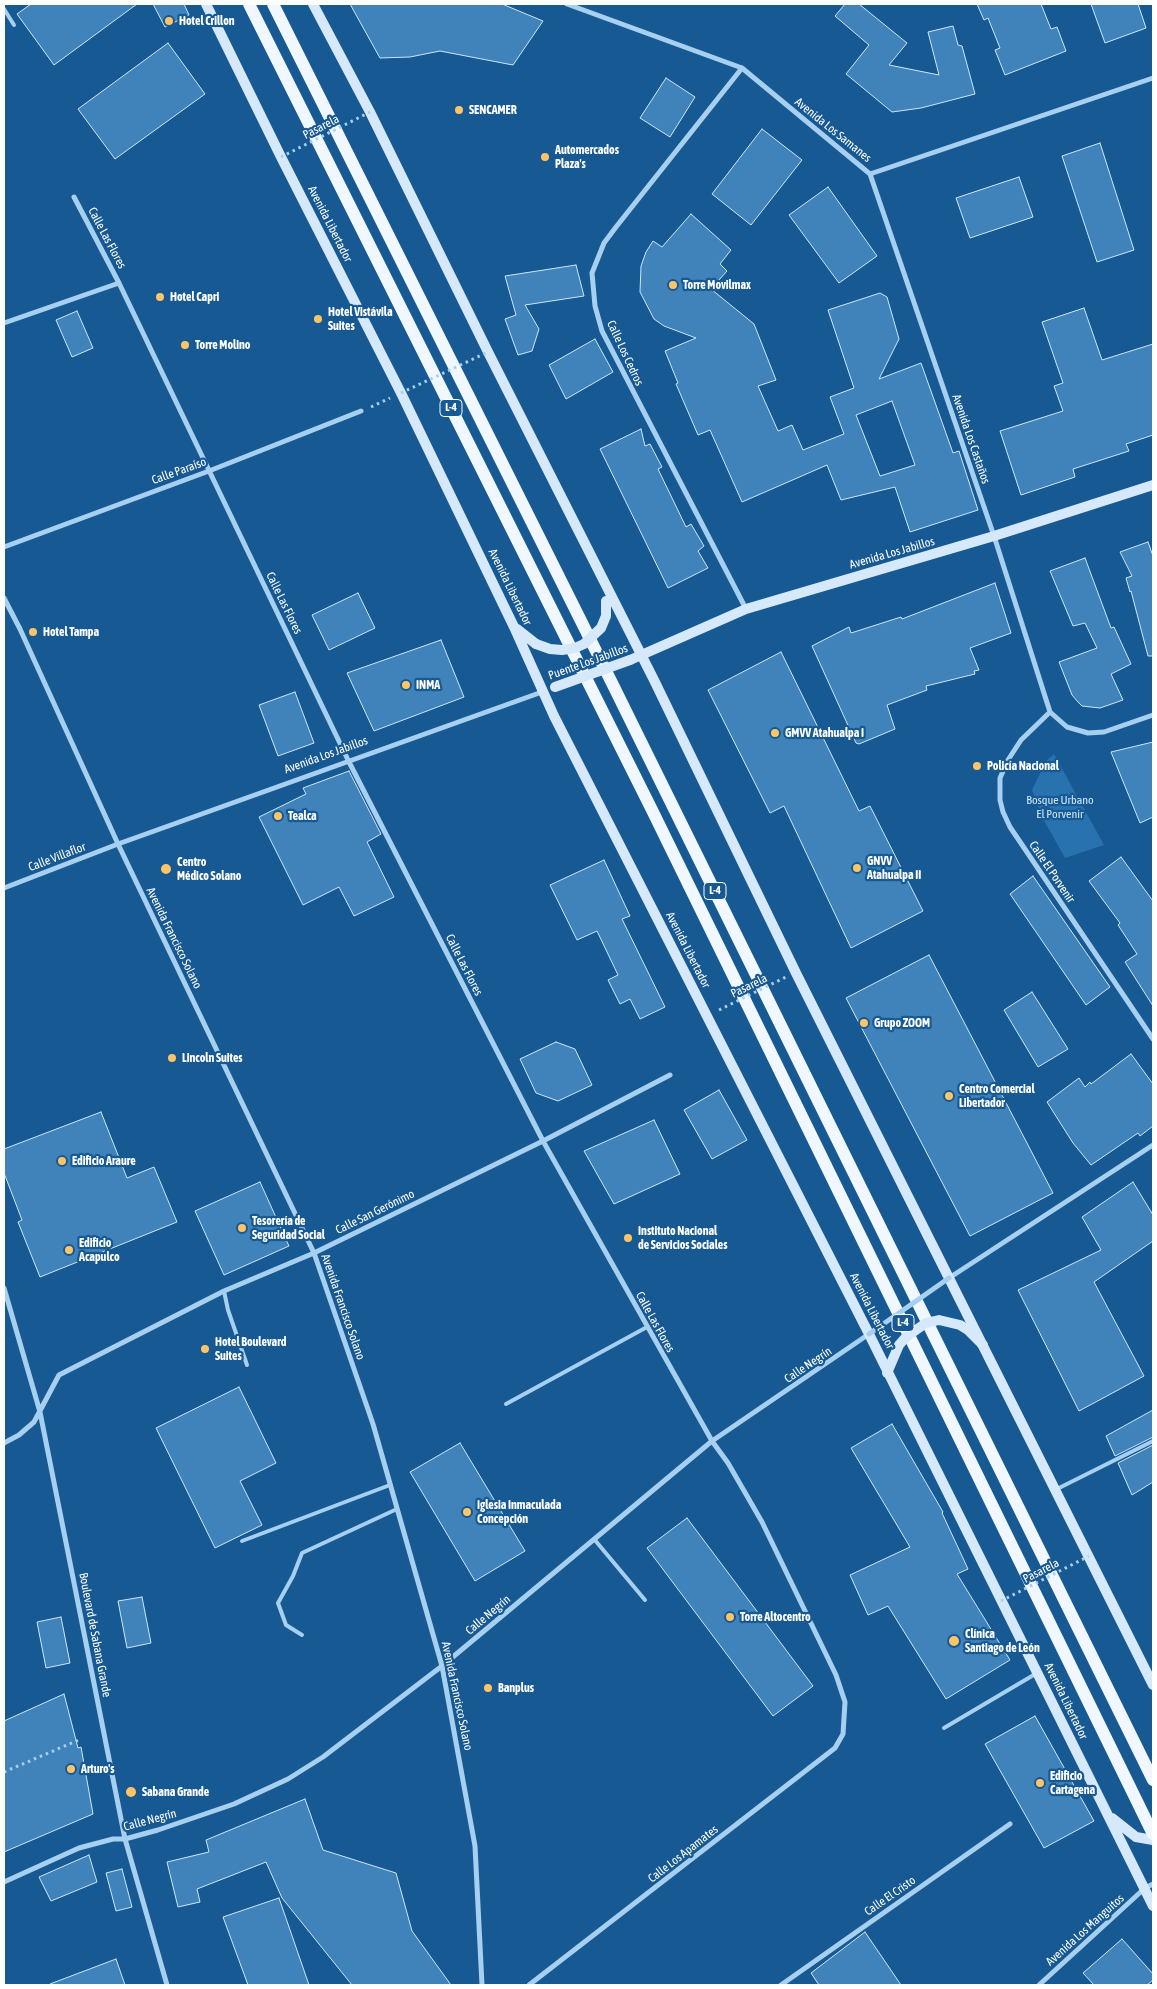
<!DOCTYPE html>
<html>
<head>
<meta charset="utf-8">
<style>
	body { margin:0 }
	#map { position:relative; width:1157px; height:1989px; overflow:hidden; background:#175993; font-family:"Asap Condensed",sans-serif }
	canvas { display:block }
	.frame { position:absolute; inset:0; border:5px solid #fff; pointer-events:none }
</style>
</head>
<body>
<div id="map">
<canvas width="1157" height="1989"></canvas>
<div class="frame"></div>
</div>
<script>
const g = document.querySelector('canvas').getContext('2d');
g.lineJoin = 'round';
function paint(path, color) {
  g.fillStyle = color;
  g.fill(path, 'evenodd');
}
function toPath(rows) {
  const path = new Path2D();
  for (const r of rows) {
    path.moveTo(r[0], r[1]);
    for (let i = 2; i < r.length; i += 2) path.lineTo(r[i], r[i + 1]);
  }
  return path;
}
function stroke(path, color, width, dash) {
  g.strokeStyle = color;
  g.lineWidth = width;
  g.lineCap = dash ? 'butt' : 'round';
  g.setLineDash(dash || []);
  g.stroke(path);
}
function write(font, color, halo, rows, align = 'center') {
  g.font = font + ' "Asap Condensed",sans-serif';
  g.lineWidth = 4.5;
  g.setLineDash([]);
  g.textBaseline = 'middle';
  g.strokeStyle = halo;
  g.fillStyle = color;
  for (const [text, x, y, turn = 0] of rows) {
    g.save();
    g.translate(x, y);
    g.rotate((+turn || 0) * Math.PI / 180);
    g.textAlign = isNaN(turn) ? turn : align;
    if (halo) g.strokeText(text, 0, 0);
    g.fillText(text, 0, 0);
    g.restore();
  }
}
paint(toPath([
	[1054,754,1104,845,1065,858,1041,815,1032,790,1046,761]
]), '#2772af');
const building = toPath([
	[31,4,137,4,54,65,17,14,31,4],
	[153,4,184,4,189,15,165,27,153,4],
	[350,4,502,4,543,21,513,65,440,51,410,57,380,58,350,4],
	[845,4,859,4,907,43,889,65,939,75,928,32,953,26,958,45,962,46,975,94,921,108,892,112,846,74,869,45,835,16,845,4],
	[977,4,1041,4,1051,29,1057,27,1066,51,1005,75,995,50,1000,48,988,18,984,20,977,4],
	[1091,4,1138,4,1146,28,1105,43,1091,4],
	[168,43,205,94,115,159,78,109,168,43],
	[666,78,695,97,670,137,640,118,666,78],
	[762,129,802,160,751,225,712,194,762,129],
	[1100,143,1134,250,1097,262,1062,156,1100,143],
	[1019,177,1033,217,970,238,956,198,1019,177],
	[828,187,877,256,839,283,789,215,828,187],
	[691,214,731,250,720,264,727,271,711,289,754,324,776,380,758,386,778,431,792,425,803,450,844,434,830,397,854,388,828,310,880,293,887,297,899,339,879,379,921,363,953,453,959,451,978,510,910,532,895,487,841,500,827,465,742,502,710,430,698,435,676,384,678,383,665,351,696,338,664,326,654,319,640,292,641,266,646,252,653,241,662,247,691,214],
	[892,401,915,465,880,476,856,415,892,401],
	[576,265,584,296,525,305,539,329,532,351,518,355,505,319,516,315,505,276,576,265],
	[1084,308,1102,360,1153,344,1153,435,1126,444,1129,451,1073,469,1075,477,1021,495,1000,431,1063,411,1054,386,1063,383,1042,322,1084,308],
	[77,311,93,348,72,357,56,320,77,311],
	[595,339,613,372,566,399,549,365,595,339],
	[641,429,645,446,650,444,662,467,658,469,686,527,691,524,704,546,698,551,708,568,668,588,600,449,641,429],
	[1148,542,1153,556,1153,656,1148,656,1131,591,1130,592,1126,578,1132,576,1120,552,1148,542],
	[1085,558,1111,628,1114,627,1131,664,1111,674,1123,700,1100,708,1082,706,1078,702,1072,695,1059,662,1097,648,1085,623,1073,626,1050,571,1085,558],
	[995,583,1011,633,970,648,979,670,974,671,975,674,926,686,927,690,887,705,895,729,859,744,856,743,812,646,849,627,851,633,901,617,902,619,995,583],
	[358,593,375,628,329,650,312,615,358,593],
	[441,640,464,697,374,731,347,673,441,640],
	[781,652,859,811,870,806,923,911,851,948,784,806,770,813,708,690,781,652],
	[295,692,314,743,278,756,259,705,295,692],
	[1153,742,1153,817,1140,823,1111,752,1153,742],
	[349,771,381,834,367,842,394,897,354,916,339,887,303,905,259,817,306,794,303,788,349,771],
	[1121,857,1153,901,1153,1006,1125,962,1137,954,1118,925,1120,923,1089,881,1121,857],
	[604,860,630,916,622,919,665,1007,640,1019,630,999,620,1004,608,980,618,975,597,931,577,940,550,885,604,860],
	[1033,876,1110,987,1086,1005,1010,894,1033,876],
	[929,955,1053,1193,970,1236,846,998,929,955],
	[1032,992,1068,1049,1038,1067,1004,1010,1032,992],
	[556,1042,575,1049,592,1085,558,1101,536,1093,520,1059,556,1042],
	[1131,1054,1153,1084,1153,1126,1140,1136,1138,1133,1091,1165,1073,1143,1047,1102,1079,1078,1085,1087,1090,1082,1091,1084,1131,1054],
	[719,1090,747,1140,712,1159,684,1110,719,1090],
	[101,1112,127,1178,154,1167,177,1222,40,1277,18,1222,22,1220,4,1173,4,1149,101,1112],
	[654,1120,680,1174,614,1204,584,1151,654,1120],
	[260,1182,289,1246,224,1275,195,1211,260,1182],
	[1133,1182,1153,1215,1153,1241,1094,1282,1144,1376,1079,1411,1018,1290,1101,1250,1082,1217,1133,1182],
	[239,1387,276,1463,240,1481,262,1525,215,1548,156,1428,239,1387],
	[1153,1410,1153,1437,1115,1456,1106,1436,1153,1410],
	[892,1424,943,1512,942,1513,968,1569,957,1574,1010,1660,946,1699,888,1606,868,1615,850,1575,910,1547,851,1448,892,1424],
	[460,1443,525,1551,475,1581,410,1472,460,1443],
	[1153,1445,1153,1482,1132,1495,1118,1463,1153,1445],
	[687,1518,813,1686,773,1716,647,1548,687,1518],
	[142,1597,151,1643,127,1648,118,1601,142,1597],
	[61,1617,70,1663,46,1668,37,1622,61,1617],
	[64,1694,78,1748,81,1747,93,1814,4,1852,4,1721,64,1694],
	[1035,1716,1094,1821,1044,1848,985,1744,1035,1716],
	[305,1799,323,1850,396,1873,412,1931,451,1985,352,1985,282,1898,266,1862,197,1889,200,1902,178,1907,167,1862,209,1852,206,1840,305,1799],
	[89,1855,97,1882,51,1901,39,1877,89,1855],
	[122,1869,132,1907,116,1911,106,1873,122,1869],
	[279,1898,309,1985,248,1985,223,1917,279,1898],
	[865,1932,901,1985,819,1985,811,1973,865,1932],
	[1122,1939,1153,1974,1153,1980,1147,1985,1094,1985,1083,1973,1122,1939],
	[116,1959,125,1985,50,1985,50,1984,116,1959]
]);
paint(building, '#4083ba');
stroke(building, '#cde7fb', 1);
stroke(toPath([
	[371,407,390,398],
	[4,1772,81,1739]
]), '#a6cff0', 3, [2.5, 4]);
stroke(toPath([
	[4,9,14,25],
	[224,1291,228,1310,247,1365],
	[506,1404,647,1327],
	[1055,1490,1153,1441],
	[594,1539,645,1600],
	[242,1541,390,1485],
	[302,1635,286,1625,278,1603,293,1576,302,1553,397,1509],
	[944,1728,1037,1673]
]), '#a6cff0', 4);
stroke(toPath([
	[567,4,742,68,870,174,1153,78],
	[742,68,616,227,604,243,592,273,595,306,602,331,746,609],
	[870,174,994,536,1050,712,1067,727,1088,733,1104,732,1153,715],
	[74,197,119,283,348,760,543,1141,712,1441,728,1463,762,1522,836,1675,845,1702,843,1734,835,1748,529,1985],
	[4,323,119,283],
	[4,547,209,471,361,411],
	[4,598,20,629,118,844,314,1253,373,1424,442,1666,475,1846,482,1985],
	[1050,712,1021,740,1008,760,1000,778,1000,800,1003,812,1010,827,1153,1039],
	[4,888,118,844,542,692],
	[949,1278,1153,1145],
	[4,1288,40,1412,125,1839,167,1985],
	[4,1443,19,1435,34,1422,59,1375,224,1291,314,1253,543,1141,670,1075],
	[4,1882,79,1848,113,1839,125,1839,158,1830,234,1804,288,1779,323,1757,442,1666,712,1441,869,1334],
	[781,1985,1010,1824],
	[1039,1985,1145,1888,1153,1884]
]), '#a6cff0', 5);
stroke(toPath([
	[206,4,281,157,401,393,514,627,554,716,869,1334,1153,1906],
	[313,4,370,112,488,352,654,680,796,973,1153,1685],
	[517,629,536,644],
	[630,660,746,609,994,536,1153,485],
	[1112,1818,1136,1837,1153,1840]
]), '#d5e9fb', 10);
stroke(toPath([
	[249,4,653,812,1153,1834],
	[273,4,612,683,1153,1780]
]), '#f0f7ff', 12);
stroke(toPath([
	[281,157,370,112],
	[401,393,488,352],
	[719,1010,786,977],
	[1001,1601,1089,1556]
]), '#a6cff0', 3, [2.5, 4]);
stroke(toPath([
	[869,1334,949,1278]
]), '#a6cff0', 5);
stroke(toPath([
	[536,644,550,649,562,650,575,648,584,644,601,628,606,616,606,601],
	[555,687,630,660],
	[887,1373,899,1345,906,1337,926,1323,939,1320,960,1325,968,1330,983,1345]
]), '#d5e9fb', 10);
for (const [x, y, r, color] of [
	[169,21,5,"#ffc466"],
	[459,110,5,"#ffc466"],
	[545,157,5,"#ffc466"],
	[673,285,5,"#ffc466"],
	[160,297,5,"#ffc466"],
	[318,319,5,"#ffc466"],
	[185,345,5,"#ffc466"],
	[33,632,5,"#ffc466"],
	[406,685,5,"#ffc466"],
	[775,733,5,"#ffc466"],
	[977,766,5,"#ffc466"],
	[278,816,5,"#ffc466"],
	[857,868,5,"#ffc466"],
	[166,869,6,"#ffc466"],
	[864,1023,5,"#ffc466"],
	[172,1058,5,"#ffc466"],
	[949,1096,5,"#ffc466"],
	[62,1161,5,"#ffc466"],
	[242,1228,5,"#ffc466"],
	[628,1238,5,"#ffc466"],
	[69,1250,5,"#ffc466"],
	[205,1349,5,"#ffc466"],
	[467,1512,5,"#ffc466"],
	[730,1617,5,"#ffc466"],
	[954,1641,6,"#ffc466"],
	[488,1688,5,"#ffc466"],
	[71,1769,5,"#ffc466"],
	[1040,1783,5,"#ffc466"],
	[131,1792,6,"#ffc466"]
]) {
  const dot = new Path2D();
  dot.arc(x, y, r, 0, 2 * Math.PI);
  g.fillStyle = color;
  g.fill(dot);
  stroke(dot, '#175993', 2);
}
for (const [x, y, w] of [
	[451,408,22],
	[715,891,22],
	[903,1323,22]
]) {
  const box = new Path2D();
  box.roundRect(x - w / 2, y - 8.5, w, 17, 4);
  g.fillStyle = '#175993';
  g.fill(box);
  stroke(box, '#fff', 1);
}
write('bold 11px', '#fff', null, [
	["L-4",451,408],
	["L-4",715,891],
	["L-4",903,1323]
]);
write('bold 12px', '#fff', '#175993', [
	["Hotel Crillon",179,21],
	["SENCAMER",469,110],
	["Automercados",555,150],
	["Plaza's",555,164],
	["Torre Movilmax",683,285],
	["Hotel Capri",170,297],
	["Hotel Vistávila",328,312],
	["Suites",328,326],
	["Torre Molino",195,345],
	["Hotel Tampa",43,632],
	["INMA",416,685],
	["GMVV Atahualpa I",785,733],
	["Policía Nacional",987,766],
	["Tealca",288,816],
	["GNVV",867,861],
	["Atahualpa II",867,875],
	["Centro",177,862],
	["Médico Solano",177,876],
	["Grupo ZOOM",874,1023],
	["Lincoln Suites",182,1058],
	["Centro Comercial",959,1089],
	["Libertador",959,1103],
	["Edificio Araure",72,1161],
	["Tesorería de",252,1221],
	["Seguridad Social",252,1235],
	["Instituto Nacional",638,1231],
	["de Servicios Sociales",638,1245],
	["Edificio",79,1243],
	["Acapulco",79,1257],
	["Hotel Boulevard",215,1342],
	["Suites",215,1356],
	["Iglesia Inmaculada",477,1505],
	["Concepción",477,1519],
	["Torre Altocentro",740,1617],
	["Clínica",965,1634],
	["Santiago de León",965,1648],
	["Banplus",498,1688],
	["Arturo's",81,1769],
	["Edificio",1050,1776],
	["Cartagena",1050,1790],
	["Sabana Grande",142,1792]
], 'left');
write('12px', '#fff', '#175993', [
	["Pasarela",321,127,-27],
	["Avenida Los Samanes",833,130,39],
	["Avenida Libertador",330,224,63],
	["Calle Las Flores",107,238,62],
	["Calle Los Cedros",625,353,65],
	["Avenida Los Castaños",971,439,71],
	["Calle Paraíso",179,471,-20],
	["Avenida Los Jabillos",892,553,-16],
	["Avenida Libertador",510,587,64],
	["Calle Las Flores",284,603,64],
	["Puente Los Jabillos",588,662,-20],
	["Avenida Los Jabillos",326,755,-20],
	["Calle Villaflor",57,857,-21],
	["Calle El Porvenir",1052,872,56],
	["Avenida Francisco Solano",174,938,64],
	["Avenida Libertador",688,950,63],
	["Calle Las Flores",464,965,63],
	["Pasarela",749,986,-26],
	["Calle San Gerónimo",375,1212,-26],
	["Avenida Francisco Solano",343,1307,71],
	["Avenida Libertador",872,1311,63],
	["Calle Las Flores",655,1322,61],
	["Calle Negrín",808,1365,-34],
	["Pasarela",1041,1571,-27],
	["Calle Negrín",488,1615,-40],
	["Boulevard de Sabana Grande",95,1635,79],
	["Avenida Francisco Solano",457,1696,78],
	["Avenida Libertador",1066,1701,64],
	["Calle Negrín",150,1820,-15],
	["Calle Los Apamates",683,1854,-38],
	["Calle El Cristo",890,1896,-35],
	["Avenida Los Manguitos",1085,1930,-42]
]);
write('12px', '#cde7fb', '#175993', [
	["Bosque Urbano",1060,800],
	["El Porvenir",1060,814]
]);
</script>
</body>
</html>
